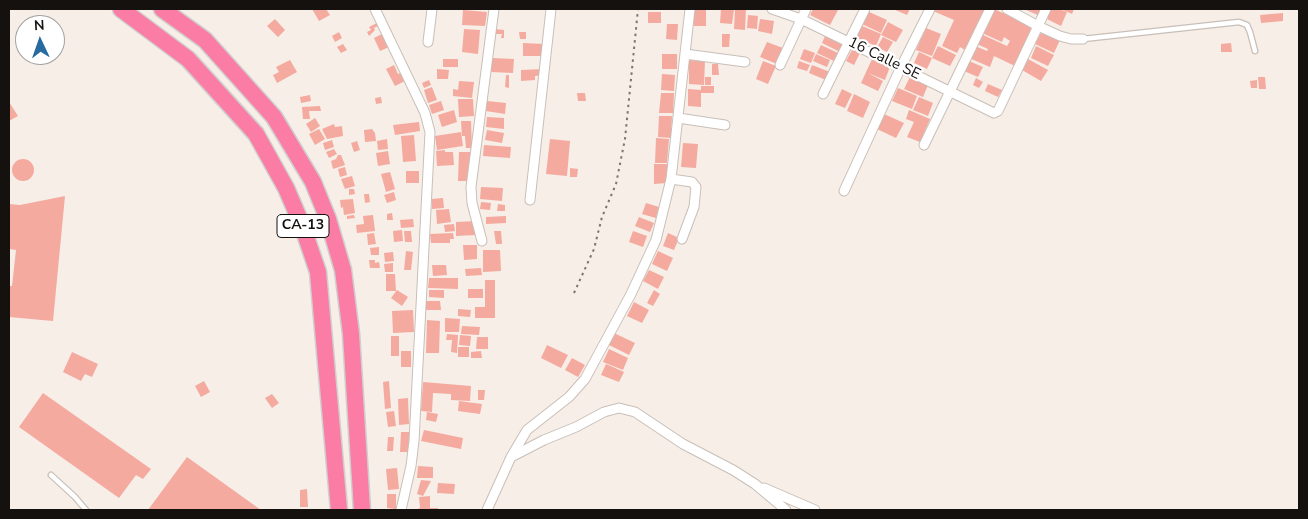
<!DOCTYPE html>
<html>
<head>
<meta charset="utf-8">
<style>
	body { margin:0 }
	#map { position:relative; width:1308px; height:519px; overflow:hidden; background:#f7eee7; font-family:"Nunito Sans",sans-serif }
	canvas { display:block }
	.frame { position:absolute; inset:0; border:10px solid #14110f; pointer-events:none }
	.north { position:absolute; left:15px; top:15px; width:50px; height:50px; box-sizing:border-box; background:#fff; border:1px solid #a1a09f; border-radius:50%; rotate:357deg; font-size:14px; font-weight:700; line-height:20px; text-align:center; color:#14110f }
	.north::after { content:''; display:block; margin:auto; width:18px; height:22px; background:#266a9f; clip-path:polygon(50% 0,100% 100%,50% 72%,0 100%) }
</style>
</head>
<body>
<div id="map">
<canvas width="1308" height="519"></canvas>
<div class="frame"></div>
<div class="north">N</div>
</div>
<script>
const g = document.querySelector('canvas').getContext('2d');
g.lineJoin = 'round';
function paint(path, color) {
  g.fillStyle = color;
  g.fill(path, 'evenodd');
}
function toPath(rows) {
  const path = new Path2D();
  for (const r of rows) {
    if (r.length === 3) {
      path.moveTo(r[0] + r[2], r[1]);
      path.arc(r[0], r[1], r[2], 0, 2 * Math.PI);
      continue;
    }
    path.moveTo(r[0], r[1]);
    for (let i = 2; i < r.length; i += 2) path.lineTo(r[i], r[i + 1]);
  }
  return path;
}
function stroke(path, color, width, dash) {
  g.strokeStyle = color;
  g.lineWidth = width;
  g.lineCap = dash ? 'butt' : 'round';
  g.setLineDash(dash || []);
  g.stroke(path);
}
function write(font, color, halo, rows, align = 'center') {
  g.font = font + ' "Nunito Sans",sans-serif';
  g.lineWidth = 4.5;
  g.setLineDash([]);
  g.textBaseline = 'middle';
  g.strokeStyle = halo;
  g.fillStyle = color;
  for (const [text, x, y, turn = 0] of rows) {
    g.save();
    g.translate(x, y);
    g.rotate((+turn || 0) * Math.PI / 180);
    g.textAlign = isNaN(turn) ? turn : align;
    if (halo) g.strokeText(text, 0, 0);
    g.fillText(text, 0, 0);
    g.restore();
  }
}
paint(toPath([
	[312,9,326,9,330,15,319,21],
	[694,9,706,9,706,26,694,26],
	[721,9,734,9,732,24,720,23],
	[735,9,746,9,745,30,734,29],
	[813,9,835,9,838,10,830,25,810,15],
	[893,9,910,9,907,15],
	[934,9,985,9,965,50,960,47,957,53,942,46,954,20,933,11],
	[994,9,1034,27,1015,66,994,56,990,67,969,58,975,46,987,51,988,49,977,44,981,34,1007,46,1010,41,1004,37,1002,42,982,33],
	[1024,9,1043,9,1040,16],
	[1051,9,1059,9,1067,12,1061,26,1047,19],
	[1061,9,1074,9,1072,14],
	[463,10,487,12,485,26,462,25],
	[867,11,887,20,881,33,862,24],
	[648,12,661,12,661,23,648,23],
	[1283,13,1283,21,1261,23,1260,15],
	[748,15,758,16,757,29,747,28],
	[275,19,285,30,278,37,267,26],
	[760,19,774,21,772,34,758,31],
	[888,22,903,30,896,42,881,35],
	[377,23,378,26,374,28,375,30,369,36,367,32,371,30,369,27],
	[667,24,678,24,677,40,666,39],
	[860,25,881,34,876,46,855,37],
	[926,28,941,34,932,56,916,50],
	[464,29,480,30,478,54,462,52],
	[495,29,504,30,504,38,501,38,502,34,495,34],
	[1042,31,1060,40,1054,53,1035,44],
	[339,32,342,38,335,42,332,36],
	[519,32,526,32,526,39,520,39],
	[382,34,389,47,380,51,374,38],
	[722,34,730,34,729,47,722,47],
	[825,36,844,44,840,52,822,43],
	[883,37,893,42,887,52,877,47],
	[767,42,783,48,777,64,760,57],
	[523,43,544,44,544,56,523,56],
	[1231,43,1232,52,1221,52,1221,44],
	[343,44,347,50,341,53,337,47],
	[821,45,838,53,834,61,817,53],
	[938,46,956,55,950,66,932,58],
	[1036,46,1054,55,1048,66,1031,58],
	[853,48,861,51,854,65,846,61],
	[804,49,815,53,811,63,800,59],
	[919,52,932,58,927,69,914,63],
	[662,54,677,54,677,69,662,69],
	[816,54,830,60,827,67,813,61],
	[873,57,891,64,885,80,868,73,883,81,878,91,861,83],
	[492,58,514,59,513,73,491,72],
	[443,59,458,59,458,67,443,67],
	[1028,59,1048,70,1041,81,1022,70],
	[290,60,297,72,277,83,273,75,279,72,276,67],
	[689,60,705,61,704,85,689,84],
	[763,61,776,66,768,84,756,79],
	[799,61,810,65,807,71,797,68],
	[969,61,983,67,978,77,964,71],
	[712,64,718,64,719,75,712,75],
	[394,65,398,74,403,72,407,80,395,86,386,69],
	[812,65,830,72,826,80,809,73],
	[437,69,449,70,448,79,437,79],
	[543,69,543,75,535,76,535,80,521,81,521,70],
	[662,74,675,75,674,91,661,90],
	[506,75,509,75,509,88,505,87],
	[705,77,711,77,711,85,705,85],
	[910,77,928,85,923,97,904,89],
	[1258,77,1265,77,1266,89,1259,89],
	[976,78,983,82,979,88,973,85],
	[429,80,431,85,424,88,422,83],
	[1257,80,1257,88,1251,88,1250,81],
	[459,81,474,82,472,98,453,96,453,89,458,90],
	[988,84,1002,90,998,97,985,91],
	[701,86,714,86,714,93,701,93,701,107,688,106,688,89,701,90],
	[432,87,437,100,428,103,424,90],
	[898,88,917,96,912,109,892,101],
	[842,89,852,94,845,108,835,104],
	[577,93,585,93,586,101,578,101],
	[661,93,674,93,673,113,659,113],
	[854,94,870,102,863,118,847,111],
	[310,95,311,101,301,103,300,97],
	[381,97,382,103,376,104,375,98],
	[919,97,933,103,928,116,913,110],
	[458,99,473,99,474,116,459,117],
	[441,101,444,110,432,114,429,105],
	[487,101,506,103,505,114,486,111],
	[9,102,18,116,9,121],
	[320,106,321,111,309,111,310,119,303,119,302,107],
	[454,110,457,122,442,127,438,115],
	[909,110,930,119,920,142,907,137,914,122,906,119],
	[884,114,904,123,896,138,877,129],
	[659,116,672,116,671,138,658,137],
	[487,117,504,118,504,129,486,127],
	[315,118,320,126,311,132,306,124],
	[461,121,471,121,472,148,466,148,465,136,462,136],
	[419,122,420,131,395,135,393,125],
	[334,124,335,127,342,126,343,136,327,139,322,129],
	[319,129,325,139,315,145,309,134],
	[372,129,375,133,376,141,365,142,364,130],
	[487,130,504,133,502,143,485,140],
	[461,132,463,146,437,150,435,136],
	[414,135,416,161,403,162,401,136],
	[656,138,669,139,667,163,655,163],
	[387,139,388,149,378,150,377,141],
	[550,139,570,141,567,176,546,174],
	[332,140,334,147,325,150,323,143],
	[357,141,360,150,354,152,351,143],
	[683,143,698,144,696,168,681,167],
	[484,145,511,147,510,158,483,156],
	[334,149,337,154,329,158,326,152],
	[445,150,445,152,453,152,454,165,437,166,436,151],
	[388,151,390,164,378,166,376,153],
	[459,152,471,152,470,181,458,181],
	[338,155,341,155,345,165,333,169,331,161,336,159],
	[23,170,11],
	[654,164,667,164,667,183,654,184],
	[345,167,347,175,340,177,338,169],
	[570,168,578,169,577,177,570,177],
	[406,171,419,171,419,183,406,183],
	[390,172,395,189,386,192,381,174],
	[352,176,355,186,345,189,341,179],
	[481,187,503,188,502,201,480,199],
	[349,189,354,189,355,194,349,195],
	[394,192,396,200,387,203,384,195],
	[364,194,369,194,370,202,365,203],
	[65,196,53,321,9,317,9,286,12,286,16,250,9,249,9,204,20,205],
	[443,198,444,208,432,209,432,199],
	[353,199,355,213,344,215,343,207,341,208,340,200],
	[481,202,491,203,490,210,480,209],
	[646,203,659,207,656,218,642,214],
	[498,204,505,205,505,211,497,211],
	[449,209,451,222,437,224,436,210],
	[392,213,393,220,387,220,387,214],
	[354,215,355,218,347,219,347,216],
	[373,215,375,231,357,233,356,225,364,224,363,216],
	[506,216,506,223,486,224,486,217],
	[639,217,654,223,650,232,635,226],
	[413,219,414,227,401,228,400,220],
	[476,221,476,235,456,236,456,222],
	[454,224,455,231,445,232,444,225],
	[402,230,403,241,394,242,393,231],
	[404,231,411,231,412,242,405,242],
	[494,231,501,231,502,244,496,244],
	[633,231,647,236,643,247,629,242],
	[374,233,376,244,368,245,367,234],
	[453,233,454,239,450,239,450,243,431,243,430,234],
	[668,233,679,238,674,250,663,246],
	[463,245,477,245,477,259,464,260],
	[379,247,379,255,371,255,370,248],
	[483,250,500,250,501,271,483,272],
	[406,251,413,252,411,270,404,270],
	[658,251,673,258,667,271,652,264],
	[393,252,394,261,385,262,384,253],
	[369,260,375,260,375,263,379,262,380,268,370,268],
	[393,263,393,272,385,272,384,264],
	[432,265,446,265,447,275,433,276],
	[481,268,482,275,466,276,465,269],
	[649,270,664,277,658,289,643,281],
	[386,274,395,274,396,291,386,291],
	[429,278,458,278,458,289,428,288],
	[485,280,495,280,495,318,475,318,475,307,485,307],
	[468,289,483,289,483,298,468,298],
	[397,290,408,297,402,306,391,298],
	[429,290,444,290,444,298,429,297],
	[654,290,660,294,653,306,647,303],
	[426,301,440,301,441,310,426,310],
	[634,302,649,310,642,323,627,316],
	[458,309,471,310,470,317,458,316],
	[413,310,414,332,393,333,392,311],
	[445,318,460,319,459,332,445,332],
	[427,320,440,321,439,353,426,353],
	[462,326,480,327,479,335,461,334],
	[614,333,635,343,629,355,609,345],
	[447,334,458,335,457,353,451,352,452,340,446,340],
	[460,335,471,336,470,346,459,345],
	[391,336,399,336,399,356,391,356],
	[477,337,488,337,488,349,476,349],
	[547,345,568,355,561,368,541,358],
	[458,347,469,347,469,357,458,357],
	[609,349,628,358,623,370,603,362],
	[401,351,411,351,411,367,401,367],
	[481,351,482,358,471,358,471,352],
	[72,352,98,364,92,377,85,374,81,381,63,372],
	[572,358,585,365,578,377,565,370],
	[606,364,624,372,619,382,601,375],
	[204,381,210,392,201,397,195,386],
	[389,381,391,408,385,409,383,382],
	[423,382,471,386,470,401,451,400,451,394,433,393,432,412,421,411],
	[478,390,485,390,484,400,478,400],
	[43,393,151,469,143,479,136,475,119,498,19,427],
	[272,394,279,403,272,408,265,398],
	[408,398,409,424,399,425,398,399],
	[459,401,482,404,480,414,458,411],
	[394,411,396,426,388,427,386,412],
	[427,412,438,414,436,422,426,420],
	[424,430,463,438,461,449,421,441],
	[401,432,409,432,409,452,400,452],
	[388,437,394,437,393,451,387,451],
	[187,457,261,510,148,510],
	[418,466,433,467,433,478,417,478],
	[397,468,399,489,388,490,386,469],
	[421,480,431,481,423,496,417,494],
	[438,483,455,484,454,494,437,493],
	[307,489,308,507,300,507,300,490],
	[387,494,396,494,396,509,387,508],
	[430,496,430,508,438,508,438,510,415,510,420,508,419,497]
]), '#f4aa9f');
const lane = toPath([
	[1083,39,1239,22,1247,25,1250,32,1255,51],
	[51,475,75,497,86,510]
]);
const street = toPath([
	[375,9,425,113,430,132,414,441,411,466,401,510],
	[772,9,801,19,994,113,998,111,1046,9],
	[1007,9,1038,26,1060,36,1071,39,1083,39],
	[428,42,432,9],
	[685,54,745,62],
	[780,65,806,9],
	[823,94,865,9],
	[678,118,725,125],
	[924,145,990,9],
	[671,179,692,182,696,187,694,207,682,239],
	[844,191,901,67,930,9],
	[530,200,551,9],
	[482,241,472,203,471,187,494,9],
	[511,457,544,440,576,427,604,412,619,408,635,412,683,444,733,470,755,484,786,510],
	[764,488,815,510],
	[487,510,511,457,527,430,569,397,585,379,631,294,656,240,671,179,690,9]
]);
const highway = toPath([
	[121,9,188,59,256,134,286,188,302,225,318,272,339,510],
	[162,9,205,40,274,117,313,182,328,219,343,270,351,334,362,510]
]);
stroke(lane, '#c8bfb8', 7);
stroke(street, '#c8bfb8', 11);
stroke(highway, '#d0cfcf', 19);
stroke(toPath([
	[574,293,594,249,602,217,616,184,625,139,638,9]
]), '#7c7672', 2, [2.5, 4]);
stroke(lane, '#fff', 4.5);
stroke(street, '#fff', 9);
stroke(highway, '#fb7ca5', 16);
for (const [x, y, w] of [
	[303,226,52]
]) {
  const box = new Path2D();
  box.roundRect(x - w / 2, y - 11.5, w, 23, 4);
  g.fillStyle = '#fff';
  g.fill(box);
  stroke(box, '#14110f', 1);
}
write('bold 14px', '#14110f', null, [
	["CA-13",303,226]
]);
write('15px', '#14110f', '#fff', [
	["16 Calle SE",884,59,26]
]);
</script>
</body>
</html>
